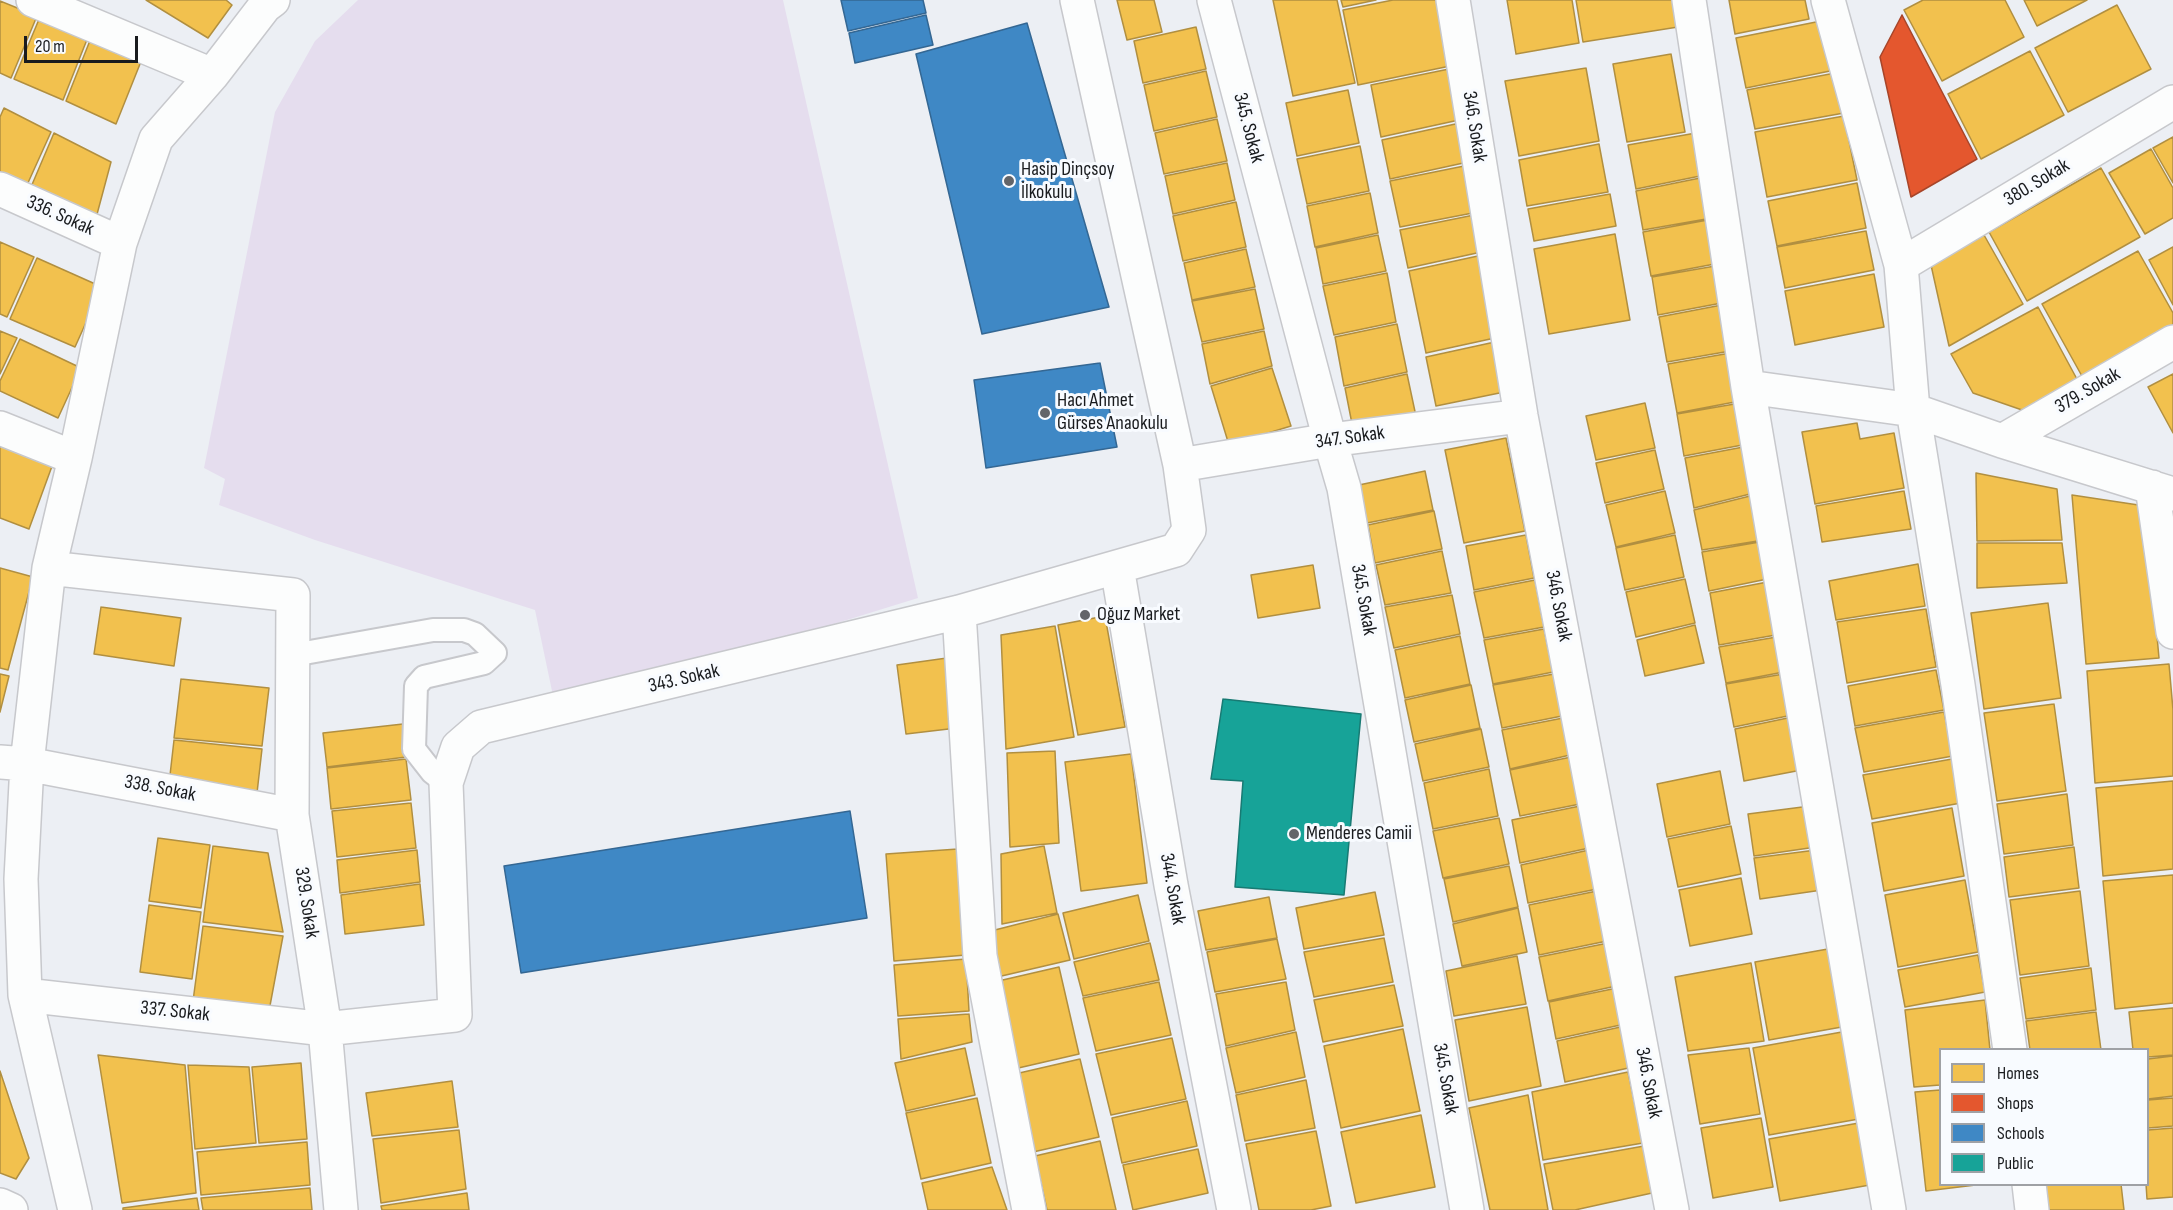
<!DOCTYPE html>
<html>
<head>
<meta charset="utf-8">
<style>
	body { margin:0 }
	#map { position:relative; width:2173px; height:1210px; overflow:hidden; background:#eceff4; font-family:"Sofia Sans Condensed",sans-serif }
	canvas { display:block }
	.legend { position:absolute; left:1939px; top:1048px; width:210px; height:138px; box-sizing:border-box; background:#f8fbff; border:2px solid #9fa1a5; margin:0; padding:8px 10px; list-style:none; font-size:18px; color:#191b1e }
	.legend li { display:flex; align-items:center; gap:12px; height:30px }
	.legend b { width:30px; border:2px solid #9fa1a5 }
	.scale { position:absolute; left:24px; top:36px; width:114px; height:27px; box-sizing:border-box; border:3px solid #191b1e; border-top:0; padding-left:8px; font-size:18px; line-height:21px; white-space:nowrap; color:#191b1e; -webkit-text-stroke:4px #f8fbff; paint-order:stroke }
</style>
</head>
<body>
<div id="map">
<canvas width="2173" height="1210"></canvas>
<ul class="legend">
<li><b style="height:16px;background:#f2c14e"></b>Homes</li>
<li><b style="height:16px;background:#e4572e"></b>Shops</li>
<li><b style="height:16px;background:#3f88c5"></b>Schools</li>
<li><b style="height:16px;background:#17a398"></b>Public</li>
</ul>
<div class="scale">20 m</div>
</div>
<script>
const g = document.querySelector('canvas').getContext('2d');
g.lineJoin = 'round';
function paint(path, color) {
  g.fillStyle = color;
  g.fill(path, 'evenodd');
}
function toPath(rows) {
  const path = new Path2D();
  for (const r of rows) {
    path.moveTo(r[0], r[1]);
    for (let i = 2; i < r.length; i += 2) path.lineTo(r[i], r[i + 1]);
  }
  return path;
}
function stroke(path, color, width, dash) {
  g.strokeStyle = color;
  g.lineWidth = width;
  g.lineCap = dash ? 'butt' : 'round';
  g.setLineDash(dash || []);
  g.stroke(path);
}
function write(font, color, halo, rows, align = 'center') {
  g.font = font + ' "Sofia Sans Condensed",sans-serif';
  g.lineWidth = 6;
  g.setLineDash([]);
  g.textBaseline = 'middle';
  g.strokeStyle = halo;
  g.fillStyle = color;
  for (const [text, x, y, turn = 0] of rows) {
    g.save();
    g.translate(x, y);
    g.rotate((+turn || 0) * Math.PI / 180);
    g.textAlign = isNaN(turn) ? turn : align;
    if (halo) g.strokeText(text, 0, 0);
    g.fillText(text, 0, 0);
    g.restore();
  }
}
paint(toPath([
	[358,0,783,0,918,598,556,710,535,610,315,540,219,505,225,479,204,468,275,112,315,41]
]), '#e5ddee');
const homes = toPath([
	[146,0,226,0,232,5,208,38,146,0],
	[1117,0,1154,0,1162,32,1127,40,1117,0],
	[1273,0,1337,0,1355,83,1293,96,1273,0],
	[1341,0,1376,0,1343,7,1341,0],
	[1393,0,1442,0,1455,65,1358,85,1343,10,1393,0],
	[1507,0,1572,0,1579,43,1516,54,1507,0],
	[1576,0,1673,0,1678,27,1583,42,1576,0],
	[1729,0,1805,0,1809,19,1735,34,1729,0],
	[1923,0,2005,0,2024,37,1942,81,1904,10,1923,0],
	[2024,0,2087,0,2037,26,2024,0],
	[0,1,37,16,11,78,0,73,0,1],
	[2117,5,2151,69,2068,112,2035,48,2117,5],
	[40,17,88,37,63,100,14,79,40,17],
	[1826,20,1835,70,1746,88,1736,38,1826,20],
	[1196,27,1206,69,1143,83,1134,41,1196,27],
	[91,38,142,59,116,124,66,101,91,38],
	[2030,51,2064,115,1981,159,1948,94,2030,51],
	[1671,54,1685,132,1627,142,1613,64,1671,54],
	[1586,68,1599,141,1519,156,1505,81,1586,68],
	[1449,69,1459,120,1381,137,1371,85,1449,69],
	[1206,71,1217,117,1154,131,1144,85,1206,71],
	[1835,73,1844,113,1755,129,1747,90,1835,73],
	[1348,90,1359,143,1297,156,1286,103,1348,90],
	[4,108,51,132,27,185,0,172,0,117,4,108],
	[1844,116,1857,180,1767,197,1755,132,1844,116],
	[1217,119,1227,161,1164,174,1155,133,1217,119],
	[1460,123,1468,162,1390,179,1382,140,1460,123],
	[54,133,111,162,96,218,31,187,54,133],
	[1696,133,1705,175,1636,189,1628,145,1696,133],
	[2173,137,2173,183,2153,148,2173,137],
	[1599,144,1608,192,1527,206,1519,160,1599,144],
	[1360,146,1369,191,1307,204,1297,159,1360,146],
	[2151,149,2173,188,2173,218,2145,234,2109,173,2151,149],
	[1227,163,1235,200,1173,214,1165,176,1227,163],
	[1469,165,1478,212,1400,227,1390,181,1469,165],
	[2101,168,2140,237,2027,301,1989,232,2101,168],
	[1705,177,1712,218,1643,230,1636,191,1705,177],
	[1857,183,1866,228,1777,246,1768,201,1857,183],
	[1370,193,1378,233,1315,247,1307,206,1370,193],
	[1610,194,1616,226,1534,241,1528,209,1610,194],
	[1236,202,1246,247,1183,261,1173,216,1236,202],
	[1479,214,1486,251,1408,268,1400,230,1479,214],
	[1713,219,1720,263,1651,276,1643,232,1713,219],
	[1866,231,1874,270,1785,288,1777,247,1866,231],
	[1615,234,1630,320,1549,334,1534,249,1615,234],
	[1378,235,1386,271,1323,284,1316,248,1378,235],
	[1984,235,2023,304,1949,346,1931,265,1984,235],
	[0,242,34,257,7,317,0,314,0,242],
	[2173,247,2173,305,2149,260,2173,247],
	[1246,249,1255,287,1192,300,1184,263,1246,249],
	[2138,251,2173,313,2173,329,2083,378,2042,304,2138,251],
	[1487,254,1504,336,1426,353,1409,271,1487,254],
	[37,258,102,287,75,347,10,319,37,258],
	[1721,265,1727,302,1658,315,1652,277,1721,265],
	[1387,273,1396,322,1334,335,1323,286,1387,273],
	[1874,274,1884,327,1795,345,1785,291,1874,274],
	[1255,289,1264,329,1202,342,1192,301,1255,289],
	[1727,304,1736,350,1667,362,1659,317,1727,304],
	[2038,307,2078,381,2025,411,1973,393,1951,354,2038,307],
	[1397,324,1407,372,1344,386,1335,337,1397,324],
	[0,331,17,338,0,374,0,331],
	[1264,331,1272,366,1210,384,1202,344,1264,331],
	[20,339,81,368,58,418,0,391,0,381,20,339],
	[1504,340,1514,390,1436,406,1426,357,1504,340],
	[1736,352,1745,400,1677,413,1668,364,1736,352],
	[1272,368,1291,426,1229,445,1211,386,1272,368],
	[1407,374,1417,421,1354,434,1345,388,1407,374],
	[2173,374,2173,433,2148,387,2173,374],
	[1746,402,1753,443,1684,456,1677,414,1746,402],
	[1645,403,1655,448,1596,460,1586,416,1645,403],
	[1857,423,1860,439,1894,433,1904,488,1815,504,1802,432,1857,423],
	[0,437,55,458,29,529,0,518,0,437],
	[1506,438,1525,531,1464,543,1445,450,1506,438],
	[1754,445,1762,491,1694,508,1685,458,1754,445],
	[1655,450,1664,489,1605,503,1596,463,1655,450],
	[1425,471,1433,510,1367,523,1359,485,1425,471],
	[1976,473,2057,489,2062,540,1977,541,1976,473],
	[1665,491,1675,533,1616,547,1606,505,1665,491],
	[1904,491,1911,529,1822,542,1816,506,1904,491],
	[1762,493,1770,539,1702,550,1694,510,1762,493],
	[2072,495,2145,506,2159,658,2086,664,2072,495],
	[1434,511,1442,549,1375,563,1368,525,1434,511],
	[1526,535,1534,578,1474,590,1466,546,1526,535],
	[1675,535,1684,577,1625,590,1616,548,1675,535],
	[1771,540,1777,577,1709,591,1702,552,1771,540],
	[1977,543,2062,543,2067,583,1977,588,1977,543],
	[1442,551,1451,593,1385,605,1376,565,1442,551],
	[1918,564,1925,606,1836,620,1829,581,1918,564],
	[1313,565,1320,608,1258,618,1251,575,1313,565],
	[0,568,33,577,8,670,0,668,0,568],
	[1685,579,1695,623,1636,637,1626,592,1685,579],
	[1535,580,1544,627,1484,638,1474,592,1535,580],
	[1778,580,1787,633,1719,645,1710,593,1778,580],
	[1452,595,1460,634,1394,648,1385,607,1452,595],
	[2048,603,2061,698,1984,709,1971,613,2048,603],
	[101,607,181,618,174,666,94,654,101,607],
	[1926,609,1936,667,1847,683,1837,622,1926,609],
	[1105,616,1125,727,1078,735,1058,625,1105,616],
	[1695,625,1704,663,1645,676,1637,640,1695,625],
	[1055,626,1074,737,1006,749,1001,635,1055,626],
	[1544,629,1553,672,1493,684,1484,640,1544,629],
	[1788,635,1794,670,1726,683,1719,647,1788,635],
	[1460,636,1470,684,1405,698,1395,650,1460,636],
	[947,658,957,728,906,734,897,665,947,658],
	[2169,664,2173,710,2173,776,2095,783,2087,671,2169,664],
	[1936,670,1944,710,1855,726,1848,686,1936,670],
	[1795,672,1802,713,1734,727,1726,684,1795,672],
	[0,674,9,676,0,712,0,674],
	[1554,674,1562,716,1502,728,1493,685,1554,674],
	[181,679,269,688,262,746,174,738,181,679],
	[1471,685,1480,728,1414,742,1405,700,1471,685],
	[2054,704,2066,791,1997,801,1984,713,2054,704],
	[1944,712,1953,756,1864,772,1855,728,1944,712],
	[1802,715,1812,768,1744,781,1735,729,1802,715],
	[1563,718,1570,755,1510,769,1502,730,1563,718],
	[403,724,406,757,327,767,323,733,403,724],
	[1481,729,1489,767,1423,781,1415,744,1481,729],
	[174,740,262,749,257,793,169,784,174,740],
	[1055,751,1059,843,1010,847,1007,753,1055,751],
	[1131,754,1147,883,1081,891,1065,762,1131,754],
	[1571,757,1580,804,1520,816,1510,770,1571,757],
	[406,759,411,800,331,809,327,768,406,759],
	[1952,759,1961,803,1872,819,1863,775,1952,759],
	[1489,769,1498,816,1433,829,1424,783,1489,769],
	[1720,771,1730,824,1667,837,1657,784,1720,771],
	[2173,781,2173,869,2103,876,2096,788,2173,781],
	[2067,794,2073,845,2004,854,1997,804,2067,794],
	[411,803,416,848,337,857,332,811,411,803],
	[1818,805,1823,846,1754,856,1748,814,1818,805],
	[1580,806,1589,848,1520,863,1512,820,1580,806],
	[1952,808,1964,876,1884,891,1872,823,1952,808],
	[1499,818,1509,864,1443,878,1433,831,1499,818],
	[1731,826,1741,874,1678,887,1668,839,1731,826],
	[158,838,210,845,201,908,149,901,158,838],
	[213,846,268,853,283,932,203,922,213,846],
	[1044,846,1057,913,1002,924,1001,854,1044,846],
	[2074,847,2079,888,2009,897,2004,857,2074,847],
	[958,849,966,955,894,961,886,854,958,849],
	[1824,849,1829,889,1760,899,1754,858,1824,849],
	[417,850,420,882,340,893,337,860,417,850],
	[1589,850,1597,889,1528,903,1521,865,1589,850],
	[1509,866,1518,907,1453,922,1444,879,1509,866],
	[2173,875,2173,1003,2115,1009,2103,881,2173,875],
	[1741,878,1752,934,1690,946,1679,890,1741,878],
	[1965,880,1978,952,1898,967,1885,895,1965,880],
	[420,884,424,925,345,934,341,895,420,884],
	[1597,891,1607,941,1539,955,1529,905,1597,891],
	[2080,891,2089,966,2020,975,2010,900,2080,891],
	[1375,892,1384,935,1304,949,1296,908,1375,892],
	[1138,895,1149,941,1074,959,1063,913,1138,895],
	[1269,897,1277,938,1206,950,1198,911,1269,897],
	[149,905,201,912,192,979,140,972,149,905],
	[1518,908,1527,952,1462,966,1453,924,1518,908],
	[1058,914,1070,960,993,978,983,933,1058,914],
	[203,926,283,936,269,1011,193,1001,203,926],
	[1384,938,1393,982,1314,997,1304,952,1384,938],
	[1277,939,1286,979,1215,992,1207,952,1277,939],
	[1150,943,1159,980,1083,996,1074,962,1150,943],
	[1608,943,1616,986,1548,1001,1539,957,1608,943],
	[1839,947,1853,1025,1769,1040,1755,962,1839,947],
	[1978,955,1985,992,1905,1007,1898,970,1978,955],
	[1517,956,1526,1004,1454,1016,1446,971,1517,956],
	[966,959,969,1011,898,1016,894,965,966,959],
	[1751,963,1764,1041,1688,1051,1675,977,1751,963],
	[1059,967,1079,1054,1014,1069,994,982,1059,967],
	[2091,968,2096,1010,2026,1019,2020,978,2091,968],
	[1159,982,1171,1035,1096,1051,1083,998,1159,982],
	[1286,982,1295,1030,1226,1046,1216,994,1286,982],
	[1394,985,1403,1026,1323,1042,1314,1000,1394,985],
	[1617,988,1625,1024,1556,1039,1549,1002,1617,988],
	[1985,1000,1990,1050,1940,1050,1940,1085,1914,1087,1905,1010,1985,1000],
	[1527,1007,1541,1086,1469,1101,1455,1020,1527,1007],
	[2173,1008,2173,1055,2148,1057,2148,1050,2133,1050,2129,1012,2173,1008],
	[2096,1012,2101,1050,2030,1050,2026,1021,2096,1012],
	[969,1014,972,1042,901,1059,898,1019,969,1014],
	[1625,1026,1633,1067,1565,1082,1557,1041,1625,1026],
	[1403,1029,1420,1111,1341,1128,1324,1046,1403,1029],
	[1853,1030,1870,1117,1769,1135,1753,1048,1853,1030],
	[1296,1032,1305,1077,1236,1093,1226,1048,1296,1032],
	[1172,1038,1186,1099,1111,1115,1096,1054,1172,1038],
	[965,1048,975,1095,906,1111,895,1063,965,1048],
	[1749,1048,1760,1114,1700,1124,1688,1055,1749,1048],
	[98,1055,185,1065,196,1193,122,1203,98,1055],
	[2173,1056,2173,1096,2148,1099,2148,1059,2173,1056],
	[1080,1059,1099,1137,1033,1152,1015,1074,1080,1059],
	[301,1063,307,1139,259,1143,252,1067,301,1063],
	[188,1065,249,1067,256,1143,195,1149,188,1065],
	[0,1071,29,1158,16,1179,0,1173,0,1071],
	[1628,1072,1643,1143,1543,1160,1532,1092,1628,1072],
	[1306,1080,1315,1128,1245,1141,1236,1095,1306,1080],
	[452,1081,458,1127,372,1136,366,1093,452,1081],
	[1940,1090,1940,1184,1984,1184,1926,1191,1915,1092,1940,1090],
	[1528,1095,1548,1210,1490,1210,1469,1108,1528,1095],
	[977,1098,991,1163,921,1179,906,1113,977,1098],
	[2173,1098,2173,1126,2148,1128,2148,1100,2173,1098],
	[1187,1101,1197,1146,1122,1163,1112,1118,1187,1101],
	[1421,1115,1435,1187,1356,1203,1341,1132,1421,1115],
	[1761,1118,1773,1187,1713,1198,1701,1128,1761,1118],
	[1870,1121,1881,1183,1780,1201,1769,1139,1870,1121],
	[2173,1128,2173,1197,2147,1199,2146,1184,2148,1184,2148,1130,2173,1128],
	[459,1130,466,1189,381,1203,373,1139,459,1130],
	[1316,1131,1331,1206,1311,1210,1259,1210,1246,1144,1316,1131],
	[1100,1141,1116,1210,1047,1210,1035,1156,1100,1141],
	[307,1142,310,1185,201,1195,197,1152,307,1142],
	[1644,1146,1652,1193,1575,1210,1553,1210,1544,1164,1644,1146],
	[1198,1149,1208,1193,1133,1210,1123,1165,1198,1149],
	[992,1167,1007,1210,928,1210,922,1183,992,1167],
	[2042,1184,2121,1184,2124,1210,2045,1210,2042,1184],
	[310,1188,312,1210,203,1210,201,1198,310,1188],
	[467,1193,469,1210,382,1210,381,1206,467,1193],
	[197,1198,199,1210,123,1210,123,1208,197,1198]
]);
paint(homes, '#f2c14e');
stroke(homes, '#b18f40', 1.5);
const shops = toPath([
	[1902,15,1977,159,1911,197,1880,57,1902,15]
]);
paint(shops, '#e4572e');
stroke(shops, '#a74529', 1.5);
const schools = toPath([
	[841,0,923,0,926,13,848,31,841,0],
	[926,15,933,45,855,63,849,33,926,15],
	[1027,23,1109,307,982,334,916,54,1027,23],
	[1100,363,1117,447,986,468,974,380,1100,363],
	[850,811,867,918,521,973,504,866,850,811]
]);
paint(schools, '#3f88c5');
stroke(schools, '#346793', 1.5);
const public = toPath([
	[1223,699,1361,714,1344,895,1235,887,1243,781,1211,779,1223,699]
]);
paint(public, '#17a398');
stroke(public, '#187a73', 1.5);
const lane = toPath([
	[293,655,433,630,464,630,475,634,495,653,484,663,424,677,416,686,414,749,432,772,446,783]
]);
const street = toPath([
	[33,0,212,75],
	[1214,0,1330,440,1344,488,1467,1210],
	[1453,0,1521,416,1672,1210],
	[1689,0,1748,387,1889,1210],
	[1828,0,1901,265,1913,410,1958,685,2010,1050],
	[0,189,120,243],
	[1901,265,2173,102],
	[1748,387,1913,410,2002,441,2173,494],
	[0,428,75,458],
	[2002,441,2173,342],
	[1180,465,1330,440,1521,416],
	[2152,487,2173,632],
	[1117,567,1171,885,1234,1210],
	[49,568,293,595,292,815,325,1029,341,1210],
	[959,612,980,956,1029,1210],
	[0,762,27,764,292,815],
	[25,995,325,1029,455,1015,446,783,458,747,481,727,959,612,1176,550,1189,530,1180,465,1077,0],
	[2029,1184,2032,1210],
	[0,1205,11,1210],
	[75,1210,25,995,21,879,27,764,49,568,75,458,120,243,156,139,212,75,265,6,273,0]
]);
stroke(lane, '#c7c8cc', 26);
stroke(street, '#c7c8cc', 36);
stroke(lane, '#fcfdfd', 22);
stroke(street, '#fcfdfd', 33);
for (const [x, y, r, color] of [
	[1009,181,6,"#636569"],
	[1045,413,6,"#636569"],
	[1085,615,6,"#636569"],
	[1294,834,6,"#636569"]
]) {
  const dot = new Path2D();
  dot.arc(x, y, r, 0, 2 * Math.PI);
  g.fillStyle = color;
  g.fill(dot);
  stroke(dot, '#f8fbff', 2);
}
write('20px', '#191b1e', '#f8fbff', [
	["346. Sokak",1474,127,81],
	["345. Sokak",1248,128,75],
	["380. Sokak",2037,183,-31],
	["336. Sokak",60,216,24],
	["379. Sokak",2088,391,-30],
	["347. Sokak",1350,438,-8],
	["345. Sokak",1363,600,80],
	["346. Sokak",1558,606,79],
	["343. Sokak",684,679,-13],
	["338. Sokak",160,789,11],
	["344. Sokak",1172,889,80],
	["329. Sokak",306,903,81],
	["337. Sokak",175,1012,6],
	["345. Sokak",1445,1079,80],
	["346. Sokak",1648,1083,79]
]);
write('20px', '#191b1e', '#f8fbff', [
	["Hasip Dinçsoy",1021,170],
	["İlkokulu",1021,193],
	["Hacı Ahmet",1057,401],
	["Gürses Anaokulu",1057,424],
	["Oğuz Market",1097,615],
	["Menderes Camii",1306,834]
], 'left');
</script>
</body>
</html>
